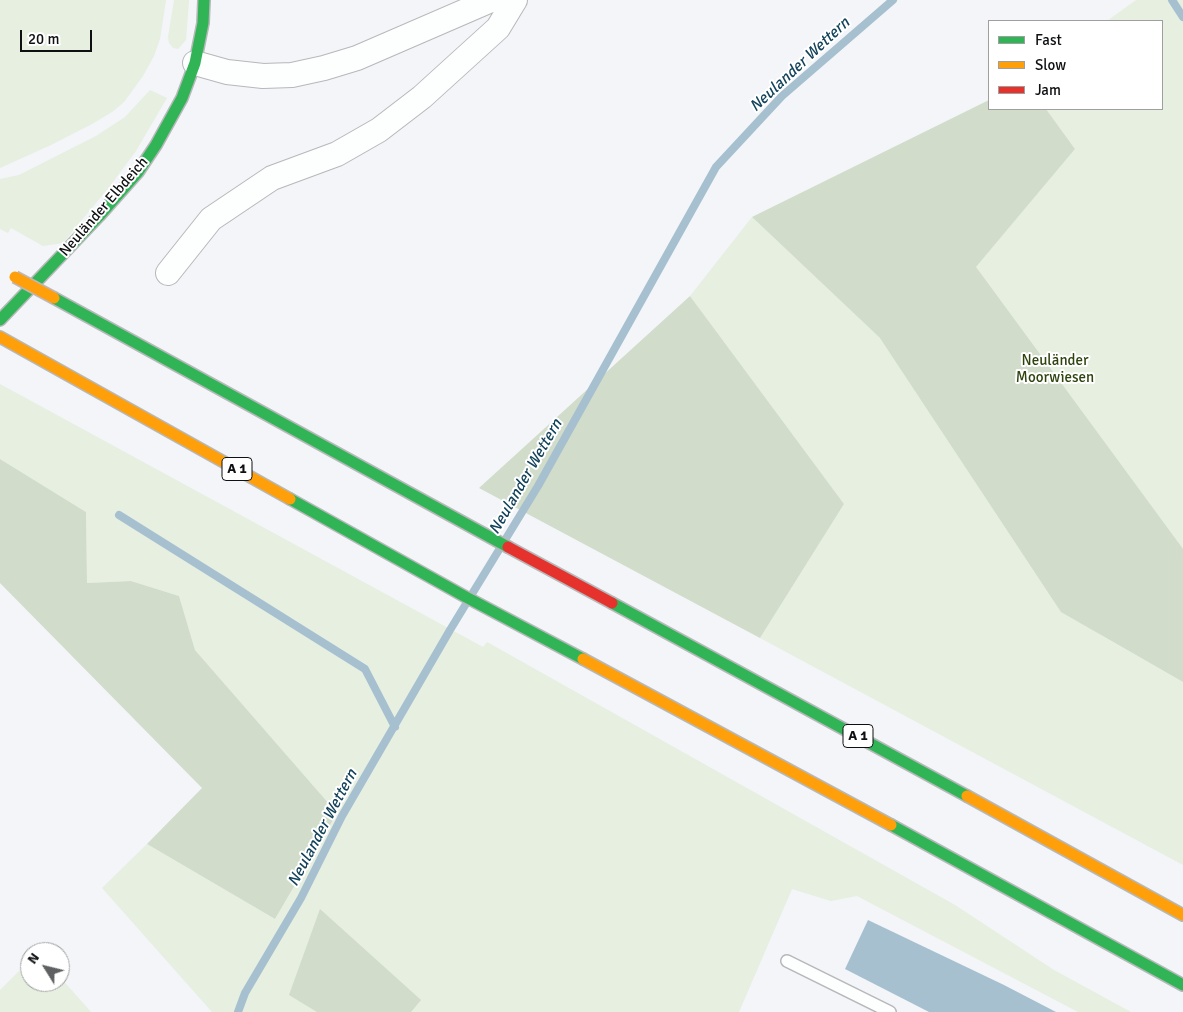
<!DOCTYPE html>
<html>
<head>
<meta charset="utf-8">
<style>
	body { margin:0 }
	#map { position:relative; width:1183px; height:1012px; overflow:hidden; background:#f3f5f8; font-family:Signika,sans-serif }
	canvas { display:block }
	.legend { position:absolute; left:988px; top:20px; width:175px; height:90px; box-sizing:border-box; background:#fff; border:1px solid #9f9fa0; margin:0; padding:6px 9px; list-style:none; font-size:15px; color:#0f1012 }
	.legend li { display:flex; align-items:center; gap:10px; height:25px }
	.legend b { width:25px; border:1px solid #9f9fa0 }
	.north { position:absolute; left:20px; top:942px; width:50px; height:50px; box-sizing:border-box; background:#fff; border:1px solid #9f9fa0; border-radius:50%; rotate:306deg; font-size:14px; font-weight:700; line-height:20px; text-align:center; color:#0f1012 }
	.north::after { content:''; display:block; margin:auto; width:18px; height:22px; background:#5f6062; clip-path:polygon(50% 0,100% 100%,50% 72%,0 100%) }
	.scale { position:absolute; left:20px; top:30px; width:72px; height:22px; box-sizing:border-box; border:2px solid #0f1012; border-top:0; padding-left:6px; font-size:15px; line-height:18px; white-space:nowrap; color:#0f1012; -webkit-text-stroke:4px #fff; paint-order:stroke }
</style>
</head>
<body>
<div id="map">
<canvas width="1183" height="1012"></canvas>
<ul class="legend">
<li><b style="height:6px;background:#30b455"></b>Fast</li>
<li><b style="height:6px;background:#ff9f0a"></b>Slow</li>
<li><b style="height:6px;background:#e5322d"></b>Jam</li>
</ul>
<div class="north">N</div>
<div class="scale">20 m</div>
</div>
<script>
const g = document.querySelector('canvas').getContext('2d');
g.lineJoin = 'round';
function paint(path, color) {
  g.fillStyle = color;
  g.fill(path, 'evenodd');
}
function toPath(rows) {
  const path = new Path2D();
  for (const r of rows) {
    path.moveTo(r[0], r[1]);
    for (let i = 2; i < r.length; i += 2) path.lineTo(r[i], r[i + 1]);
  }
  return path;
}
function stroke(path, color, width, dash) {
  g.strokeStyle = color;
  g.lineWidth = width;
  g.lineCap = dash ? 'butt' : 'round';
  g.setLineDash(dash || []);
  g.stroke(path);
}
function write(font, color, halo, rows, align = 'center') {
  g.font = font + ' Signika,sans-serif';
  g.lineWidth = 4;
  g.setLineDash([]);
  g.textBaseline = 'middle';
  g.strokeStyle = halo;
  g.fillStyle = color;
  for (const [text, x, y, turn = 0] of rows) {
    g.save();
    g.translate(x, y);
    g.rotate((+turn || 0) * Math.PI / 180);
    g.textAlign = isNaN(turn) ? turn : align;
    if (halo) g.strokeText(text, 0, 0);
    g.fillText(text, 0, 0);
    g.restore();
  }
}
paint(toPath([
	[0,0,166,0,160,39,154,56,143,76,124,102,112,112,92,124,51,145,0,168],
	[174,0,189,0,186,40,178,49,173,48,169,43,168,37],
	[1136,0,1183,0,1183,679,1092,630,1183,682,1183,865,760,638,844,504,690,296,752,217,880,338,976,267,1075,149,1046,109,1162,109,1162,21,1107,21],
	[150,90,167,98,136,151,110,186,63,243,43,246,11,228,8,233,0,229,0,179,19,175,96,136,125,117],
	[0,384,483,647,487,642,955,905,1054,970,1131,1012,1078,1012,857,896,831,901,792,889,739,1012,212,1012,102,888,147,844,275,919,337,813,195,650,179,596,131,581,87,583,86,512,0,459],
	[30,960,30,982,60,982,60,977,91,1012,0,1012,0,990]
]), '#e6efe0');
paint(toPath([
	[989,100,989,109,1046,109,1075,149,976,267,1183,549,1183,682,1061,612,880,338,752,217],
	[690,296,844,504,760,638,479,488],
	[0,459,86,512,87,583,131,581,179,596,195,650,337,813,275,919,147,844,202,788,0,583],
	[320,909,421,1000,411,1012,317,1012,289,995]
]), '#d1dcca');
paint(toPath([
	[868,920,1004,985,1056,1012,929,1012,845,969]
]), '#a6c0d0');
stroke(toPath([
	[1172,0,1183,17],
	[119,515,365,669,395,727],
	[238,1012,245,993,301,898,342,816,450,630,538,486,716,167,782,96,893,0]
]), '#a6c0d0', 8);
const lane = toPath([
	[787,961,890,1012]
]);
const street = toPath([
	[195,63,227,72,263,76,292,75,324,68,357,58,491,0],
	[168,273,211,219,272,178,337,154,379,130,422,97,498,28,515,0]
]);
const fast = toPath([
	[54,298,508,547],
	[0,320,99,216,138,172,156,145,182,98,195,63,203,23,204,0],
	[290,499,464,596,583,659],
	[612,603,967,796],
	[891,825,1183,985]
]);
const slow = toPath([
	[0,337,290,499],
	[583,659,891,825],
	[967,796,1183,915]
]);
const jam = toPath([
	[508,547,612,603]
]);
stroke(lane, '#b6b8ba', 14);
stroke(street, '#b6b8ba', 26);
stroke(fast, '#b6b8ba', 14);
stroke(slow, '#b6b8ba', 14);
stroke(jam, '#b6b8ba', 14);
stroke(lane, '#fdfefe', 11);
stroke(street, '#fdfefe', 24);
stroke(fast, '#30b455', 11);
stroke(slow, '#ff9f0a', 11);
stroke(jam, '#e5322d', 11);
const slowBridge = toPath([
	[15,277,54,298]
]);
stroke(slowBridge, '#bfb6b9', 14, []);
stroke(slowBridge, '#ff9f0a', 11);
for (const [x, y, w] of [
	[237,469,30],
	[858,736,30]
]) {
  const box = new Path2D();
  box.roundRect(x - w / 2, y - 11.5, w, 23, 4);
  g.fillStyle = '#fff';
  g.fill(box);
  stroke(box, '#0f1012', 1);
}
write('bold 14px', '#0f1012', null, [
	["A 1",237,469],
	["A 1",858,736]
]);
write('15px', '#0f1012', '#fff', [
	["Neuländer Elbdeich",104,207,-49]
]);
write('15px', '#2e430e', '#fff', [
	["Neuländer",1055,361],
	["Moorwiesen",1055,378]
]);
write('italic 16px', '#13435b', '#fff', [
	["Neulander Wettern",800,65,-43],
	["Neulander Wettern",526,477,-60],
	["Neulander Wettern",323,828,-62]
]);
</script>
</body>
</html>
